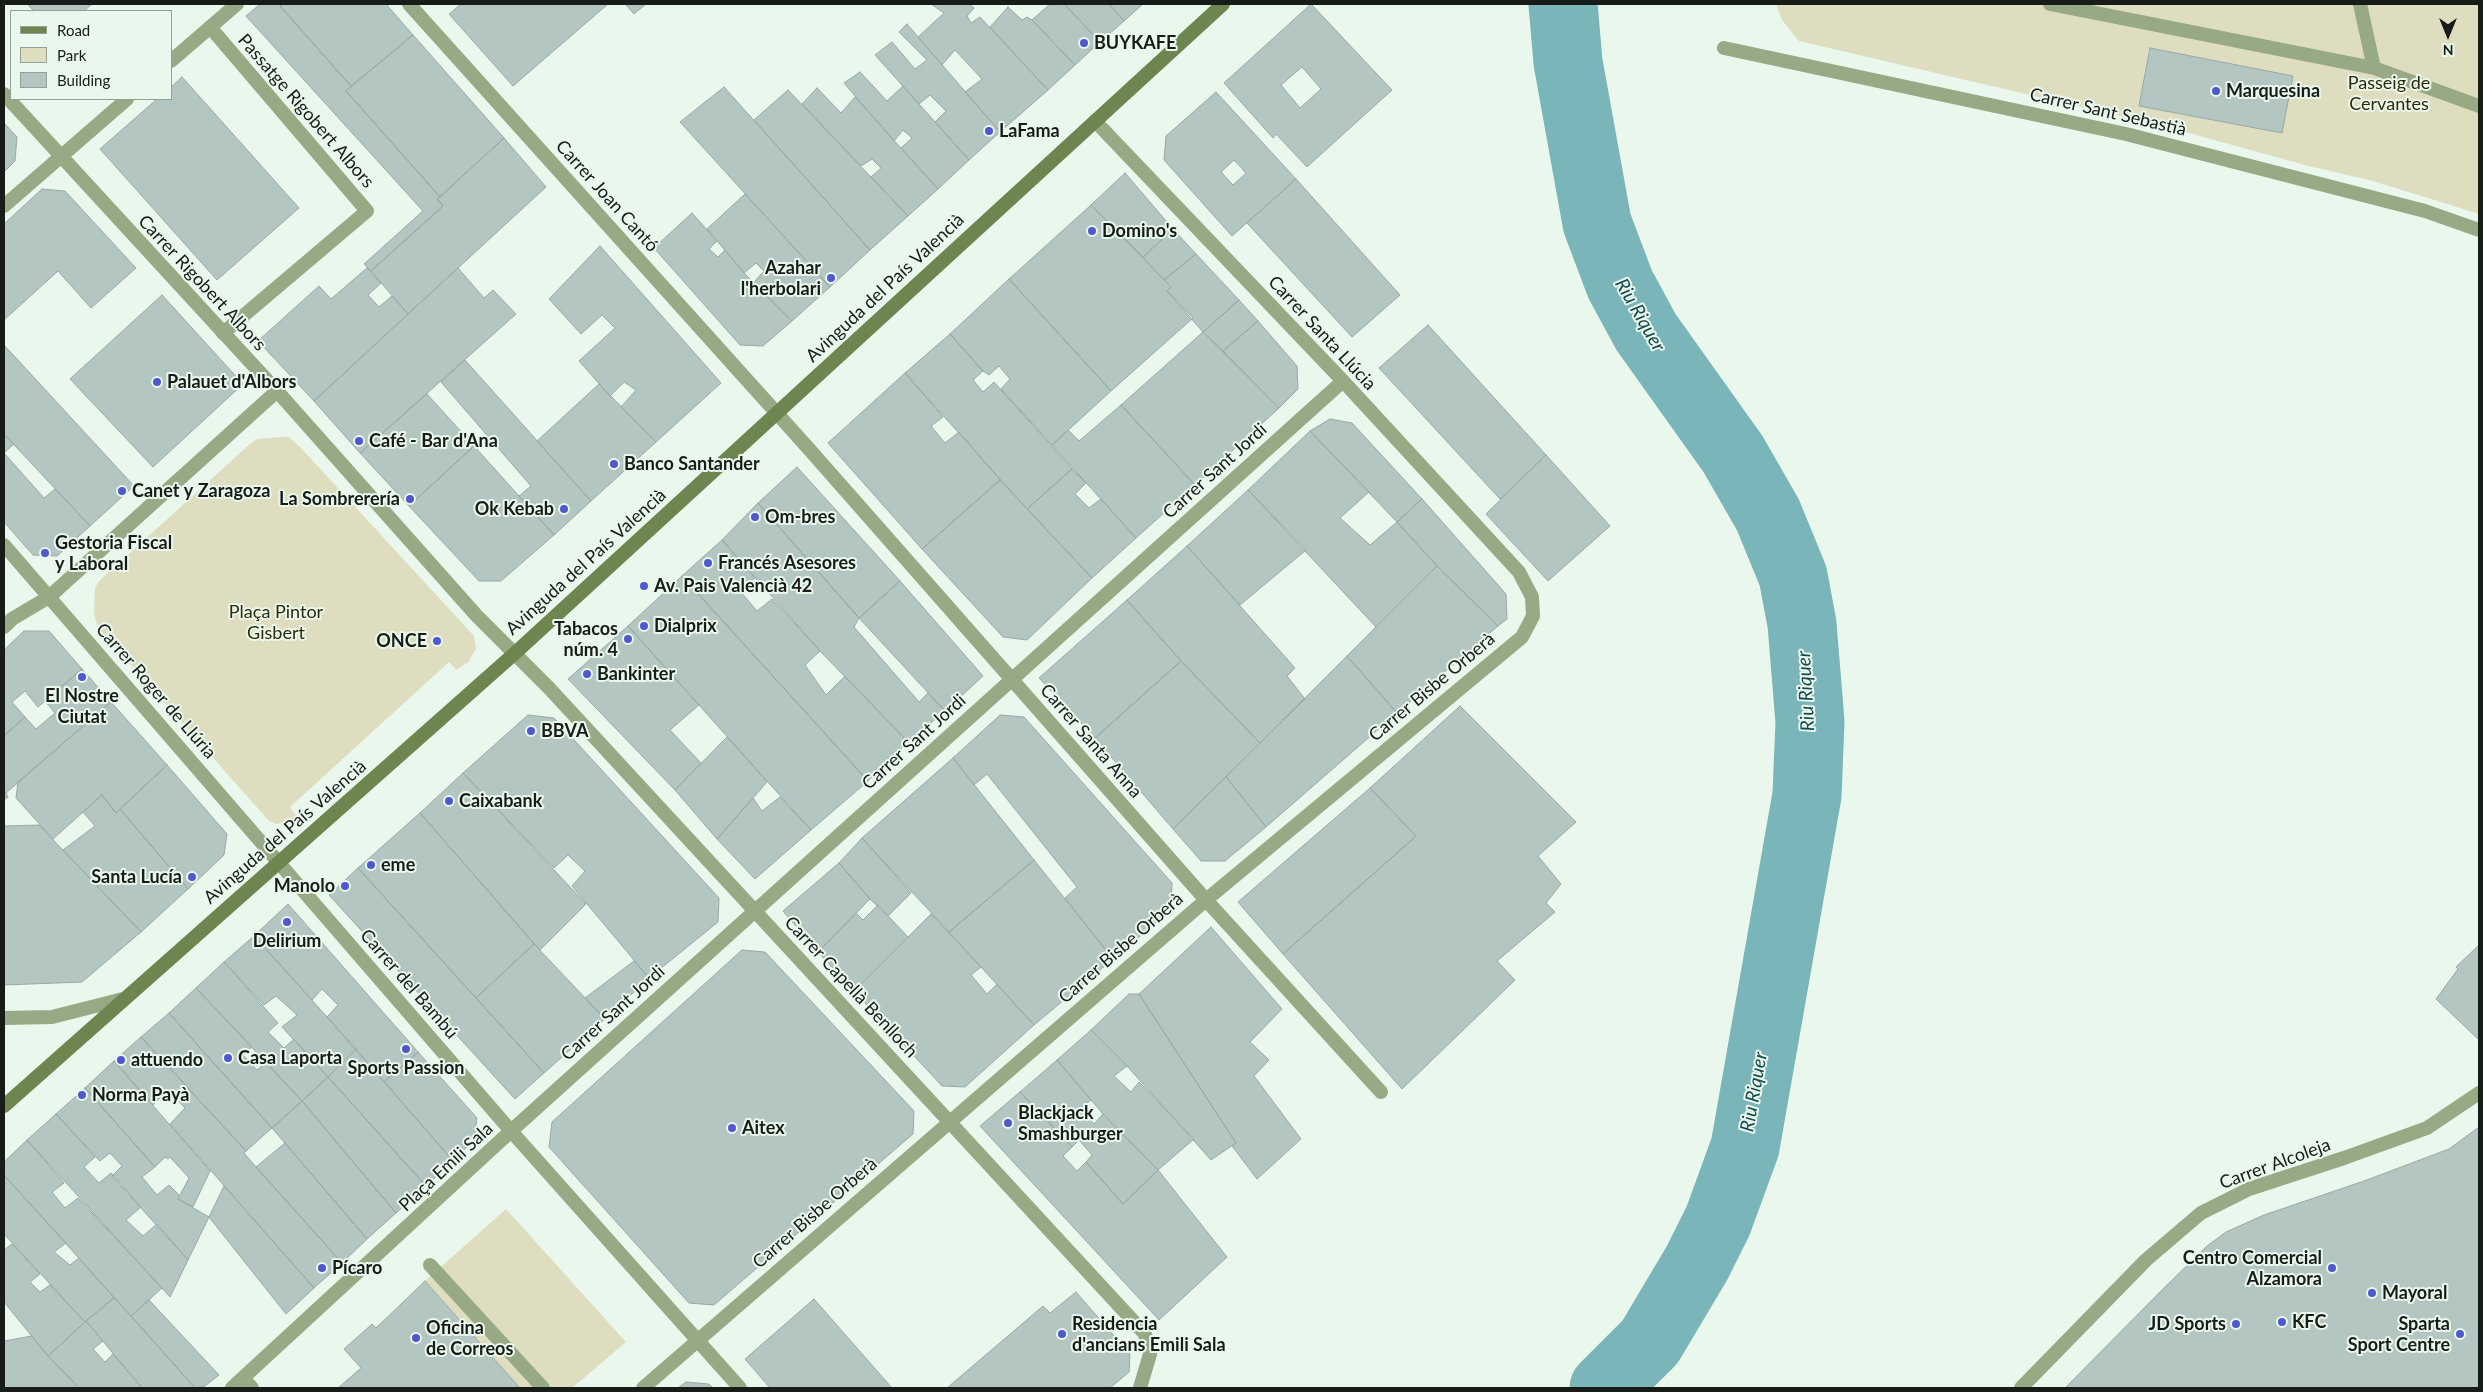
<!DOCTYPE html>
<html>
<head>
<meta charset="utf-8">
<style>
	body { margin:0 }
	#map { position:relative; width:2483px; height:1392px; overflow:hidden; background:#e9f7ec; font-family:Lato,sans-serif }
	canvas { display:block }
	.frame { position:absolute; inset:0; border:5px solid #171c18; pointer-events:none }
	.legend { position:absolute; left:10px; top:10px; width:162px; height:90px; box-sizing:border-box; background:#e9f7ec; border:1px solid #959f97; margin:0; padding:6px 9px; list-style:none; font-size:15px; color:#171c18 }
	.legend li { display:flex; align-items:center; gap:10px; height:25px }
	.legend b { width:25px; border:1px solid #959f97 }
	.north { position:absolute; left:2423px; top:10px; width:50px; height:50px; -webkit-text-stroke:4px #e9f7ec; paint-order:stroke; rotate:180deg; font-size:14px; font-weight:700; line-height:20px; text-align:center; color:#171c18 }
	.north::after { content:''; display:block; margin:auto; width:18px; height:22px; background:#171c18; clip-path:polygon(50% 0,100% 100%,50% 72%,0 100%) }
</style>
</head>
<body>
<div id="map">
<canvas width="2483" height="1392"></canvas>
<div class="frame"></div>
<ul class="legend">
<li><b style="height:6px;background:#6d854f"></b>Road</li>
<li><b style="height:14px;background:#dfddc0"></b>Park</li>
<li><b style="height:14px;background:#b4c6c1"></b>Building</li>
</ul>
<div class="north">N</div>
</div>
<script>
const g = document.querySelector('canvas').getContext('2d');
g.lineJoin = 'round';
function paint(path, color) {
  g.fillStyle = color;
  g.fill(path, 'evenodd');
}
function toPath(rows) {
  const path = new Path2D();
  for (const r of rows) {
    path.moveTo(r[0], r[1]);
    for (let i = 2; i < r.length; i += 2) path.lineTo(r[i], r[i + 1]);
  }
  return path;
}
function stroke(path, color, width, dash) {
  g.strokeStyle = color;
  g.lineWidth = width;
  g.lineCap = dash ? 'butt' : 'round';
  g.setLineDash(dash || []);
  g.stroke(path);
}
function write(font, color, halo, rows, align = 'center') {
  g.font = font + ' Lato,sans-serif';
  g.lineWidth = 4;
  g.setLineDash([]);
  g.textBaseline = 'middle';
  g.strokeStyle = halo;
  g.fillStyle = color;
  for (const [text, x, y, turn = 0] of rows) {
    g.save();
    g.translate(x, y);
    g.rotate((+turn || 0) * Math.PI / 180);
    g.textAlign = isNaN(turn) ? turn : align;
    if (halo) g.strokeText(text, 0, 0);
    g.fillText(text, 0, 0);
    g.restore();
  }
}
paint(toPath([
	[1776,4,2479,4,2479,214,2373,181,2305,165,2167,127,1799,41,1782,20],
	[282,437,289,437,301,448,474,636,476,649,468,662,456,670,449,662,290,807,297,817,293,821,276,824,269,821,99,629,94,615,95,588,99,581,250,444,257,439],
	[506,1209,626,1342,572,1388,520,1388,425,1281]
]), '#dfddc0');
stroke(toPath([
	[1563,4,1568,62,1597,223,1620,284,1646,332,1733,454,1768,515,1793,576,1802,624,1810,722,1807,795,1745,1147,1718,1221,1697,1263,1650,1342,1604,1388]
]), '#7ab5b9', 69);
const building = toPath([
	[27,4,92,4,84,11,34,11,27,4],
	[260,4,283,4,280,6,351,86,346,91,440,197,437,199,443,206,371,271,364,264,423,211,246,16,260,4],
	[283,4,386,4,413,35,351,86,280,6,283,4],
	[461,4,608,4,513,86,449,14,461,4],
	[625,4,646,4,634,14,625,4],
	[931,4,969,4,974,8,967,16,971,23,980,17,1048,90,1000,132,965,92,982,79,955,50,942,65,918,37,944,13,931,4],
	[1050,4,1064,4,1100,42,1075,65,1032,20,1050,4],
	[1064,4,1109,4,1124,21,1100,42,1064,4],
	[1109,4,1143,4,1124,21,1109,4],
	[1311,4,1392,90,1307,167,1276,134,1273,138,1224,83,1311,4],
	[1302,67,1321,89,1300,108,1281,85,1302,67],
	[1008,7,1022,20,1027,17,1032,20,1075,65,1048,90,990,27,1008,7],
	[907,24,1000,132,969,160,935,122,946,111,930,95,919,104,875,55,892,42,915,69,927,60,899,32,907,24],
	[413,35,504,138,440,197,346,91,413,35],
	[2150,48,2293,76,2282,133,2139,106,2150,48],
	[860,72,887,101,903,86,969,160,938,189,901,148,912,138,903,130,894,141,844,83,860,72],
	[182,77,299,208,217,280,100,149,157,99,171,99,171,87,182,77],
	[724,87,870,250,830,287,680,122,724,87],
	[817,88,841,113,855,97,938,189,908,216,871,177,881,168,872,159,861,166,802,104,817,88],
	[788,90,908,216,870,250,754,120,788,90],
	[1216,92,1296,179,1232,236,1164,160,1166,136,1216,92],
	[1234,160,1246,173,1233,185,1221,172,1234,160],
	[4,123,17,137,15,161,4,172,4,123],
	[504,138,546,187,408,314,371,271,443,206,437,199,504,138],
	[1125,173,1173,229,1143,257,1091,205,1125,173],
	[1296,179,1400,295,1352,337,1247,223,1296,179],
	[42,189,65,191,136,268,91,308,58,271,4,320,4,224,42,189],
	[745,194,830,287,792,321,753,283,764,271,756,263,744,273,707,229,745,194],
	[1091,205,1171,287,1167,291,1193,318,1111,391,1009,279,1091,205],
	[692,213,717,241,709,249,718,257,725,250,744,273,792,321,763,346,740,345,654,248,692,213],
	[1173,229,1196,254,1164,280,1143,257,1173,229],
	[600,246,721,383,656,442,621,407,636,390,624,382,610,396,579,361,615,328,602,315,581,334,549,299,600,246],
	[1196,254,1239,300,1203,332,1167,291,1171,287,1164,280,1196,254],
	[367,268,381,283,368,295,379,307,392,296,408,314,314,401,258,341,319,286,331,299,367,268],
	[458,268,484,298,493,290,516,314,360,453,314,401,458,268],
	[1009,279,1111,391,1052,445,1001,389,1010,379,999,366,989,375,983,371,950,334,1009,279],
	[162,295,243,384,153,467,70,379,162,295],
	[1239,300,1258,321,1223,351,1203,332,1239,300],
	[1258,321,1297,366,1298,389,1279,408,1223,351,1258,321],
	[1428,325,1546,455,1500,499,1379,368,1428,325],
	[1203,332,1279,408,1195,485,1121,405,1203,332],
	[950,334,983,371,973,380,983,392,994,382,1072,469,1027,509,905,373,950,334],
	[4,345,134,486,90,526,4,434,4,345],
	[465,360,591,501,554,535,519,496,531,486,441,382,465,360],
	[905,373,943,417,931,426,945,443,959,432,1000,480,922,549,828,443,905,373],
	[599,384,656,442,591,501,537,441,599,384],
	[427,394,474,446,409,506,360,453,427,394],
	[1121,405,1195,485,1136,538,1052,445,1068,430,1079,441,1121,405],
	[1330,419,1352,423,1422,499,1397,522,1310,431,1330,419],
	[1310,431,1369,492,1340,518,1370,545,1397,522,1437,566,1376,627,1248,490,1310,431],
	[4,434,14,444,4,453,44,498,55,489,90,526,57,556,33,555,4,522,4,434],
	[474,446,554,535,501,581,479,581,409,506,474,446],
	[1546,455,1610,526,1548,581,1486,514,1546,455],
	[797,467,900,581,859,618,758,503,797,467],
	[1072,469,1086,483,1075,494,1089,508,1101,499,1136,538,1092,578,1027,509,1072,469],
	[1000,480,1092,578,1027,640,1003,637,922,549,1000,480],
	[1248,490,1306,550,1240,605,1187,546,1248,490],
	[1422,499,1506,594,1507,619,1498,626,1437,566,1397,522,1422,499],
	[758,503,859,618,854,627,919,702,928,693,945,711,908,742,820,651,722,540,758,503],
	[722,540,755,578,739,590,757,611,772,599,820,651,805,665,826,695,845,676,908,742,868,781,682,576,722,540],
	[1187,546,1295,668,1287,676,1305,699,1260,743,1181,661,1127,600,1187,546],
	[1437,566,1498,626,1397,713,1347,656,1437,566],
	[682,576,868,781,811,830,628,626,682,576],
	[900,581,983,676,945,711,859,618,900,581],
	[1127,600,1181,661,1095,738,1039,678,1127,600],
	[628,626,699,705,670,730,701,763,675,790,568,679,628,626],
	[24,631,49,631,82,669,38,707,25,691,12,702,25,717,4,736,4,650,24,631],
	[1347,656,1397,713,1266,827,1226,777,1347,656],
	[1181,661,1260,743,1173,829,1095,738,1181,661],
	[82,669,111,702,6,793,8,797,4,800,4,736,25,717,36,729,55,713,45,701,82,669],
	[111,702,167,765,116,813,102,795,53,839,16,798,18,782,111,702],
	[1460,706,1576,822,1538,856,1561,884,1546,903,1555,912,1497,961,1515,980,1402,1089,1283,954,1416,836,1370,788,1460,706],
	[528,715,554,718,719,898,718,922,649,978,572,886,585,871,568,855,554,868,463,773,528,715],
	[1000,715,1024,717,1172,883,1171,910,1113,959,1065,898,1077,887,987,774,974,785,953,758,1000,715],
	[727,737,767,782,717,839,675,790,727,737],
	[953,758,1034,860,949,932,862,838,953,758],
	[167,765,227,834,224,855,188,889,120,809,167,765],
	[463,773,586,904,540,950,420,813,463,773],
	[1226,777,1266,827,1225,861,1201,861,1173,829,1226,777],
	[1370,788,1416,836,1283,954,1238,902,1370,788],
	[102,795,116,813,120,809,188,889,141,932,63,850,95,826,83,812,102,795],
	[780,797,811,830,755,879,717,839,753,798,762,811,780,797],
	[420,813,534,944,476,998,358,868,420,813],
	[39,825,141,932,82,982,4,985,4,826,39,825],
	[862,838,911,893,888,916,870,899,839,863,862,838],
	[1034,860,1113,959,1034,1025,949,932,1034,860],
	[839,863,870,899,818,952,783,911,839,863],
	[358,868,544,1073,515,1099,329,895,358,868],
	[288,904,418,1052,384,1082,327,1017,338,1005,322,989,312,1000,254,936,288,904],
	[878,905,908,937,854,991,818,952,856,913,863,920,878,905],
	[931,914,981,967,971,975,987,994,997,984,1034,1025,965,1087,942,1086,854,991,931,914],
	[1211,927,1282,1009,1250,1042,1269,1060,1254,1076,1301,1139,1257,1179,1232,1146,1236,1143,1139,994,1211,927],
	[254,936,356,1049,328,1077,282,1027,297,1015,276,996,264,1005,224,962,254,936],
	[534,944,605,1019,544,1073,476,998,534,944],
	[2479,945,2479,1040,2436,999,2458,969,2456,967,2479,945],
	[742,950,765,952,914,1111,913,1134,714,1305,689,1303,549,1147,552,1122,742,950],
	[634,961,649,978,605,1019,585,998,634,961],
	[224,962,278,1023,268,1032,284,1048,294,1039,328,1077,302,1101,196,988,224,962],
	[196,988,252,1047,243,1055,257,1070,266,1062,302,1101,272,1128,169,1013,196,988],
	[1129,994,1139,994,1236,1143,1211,1160,1127,1066,1091,1030,1129,994],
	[169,1013,272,1128,246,1151,141,1037,169,1013],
	[1091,1030,1127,1066,1114,1076,1131,1092,1139,1082,1194,1139,1158,1170,1103,1114,1057,1060,1091,1030],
	[141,1037,246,1151,244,1153,256,1167,342,1263,314,1288,170,1124,185,1108,168,1090,153,1105,114,1061,141,1037],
	[356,1049,453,1161,426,1186,328,1077,356,1049],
	[418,1052,477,1118,474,1140,453,1161,384,1082,418,1052],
	[1057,1060,1091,1100,1080,1108,1094,1124,1103,1114,1158,1170,1123,1204,1086,1162,1092,1155,1079,1140,1072,1147,1020,1092,1057,1060],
	[114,1061,210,1171,193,1207,178,1199,189,1178,170,1157,168,1159,165,1157,155,1167,85,1088,114,1061],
	[328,1077,426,1186,396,1213,302,1101,328,1077],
	[85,1088,155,1167,142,1177,157,1195,169,1185,179,1195,178,1199,209,1217,188,1260,112,1176,122,1166,110,1153,100,1161,56,1114,85,1088],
	[1020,1092,1072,1147,1063,1156,1077,1171,1086,1162,1123,1204,1158,1170,1227,1257,1159,1320,980,1126,1020,1092],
	[302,1101,396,1213,367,1239,272,1128,302,1101],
	[56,1114,95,1157,84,1167,99,1183,111,1173,141,1207,126,1220,143,1236,157,1224,188,1260,170,1297,27,1140,56,1114],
	[2479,1127,2479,1388,2065,1388,2163,1289,2207,1246,2226,1232,2264,1215,2364,1181,2449,1149,2479,1127],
	[27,1140,64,1183,52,1192,65,1208,78,1198,162,1288,131,1316,4,1175,4,1162,27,1140],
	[285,1143,367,1239,342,1263,256,1167,285,1143],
	[4,1175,66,1243,54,1252,70,1265,79,1258,114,1298,85,1322,4,1234,4,1175],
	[224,1186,314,1288,286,1314,209,1217,224,1186],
	[12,1244,40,1274,30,1282,40,1292,50,1285,85,1322,48,1356,4,1302,4,1250,12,1244],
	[425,1281,520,1388,338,1388,361,1368,344,1349,372,1324,376,1328,425,1281],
	[1076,1292,1130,1354,1129,1372,1110,1388,947,1388,1043,1306,1050,1313,1076,1292],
	[114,1298,131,1316,195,1388,142,1388,86,1321,114,1298],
	[814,1299,892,1388,770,1388,745,1359,814,1299],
	[149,1300,219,1375,205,1386,195,1388,131,1316,149,1300],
	[86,1321,103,1341,93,1349,105,1362,113,1354,142,1388,79,1388,48,1356,86,1321],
	[32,1336,48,1356,79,1388,4,1388,4,1341,32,1336],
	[686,1382,709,1384,713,1388,678,1388,686,1382]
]);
paint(building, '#b4c6c1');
stroke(building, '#98a9a5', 1);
stroke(toPath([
	[2050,4,2374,68,2479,106],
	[2360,4,2374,68],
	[210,27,367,211,223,333],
	[430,1265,543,1388]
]), '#98a985', 14);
stroke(toPath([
	[409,4,809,449,1206,900,1381,1092],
	[1724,48,2126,134,2425,211,2479,230],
	[171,61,237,4],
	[4,94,277,391,476,615,549,688,1136,1324,1145,1334,1150,1354,1140,1388],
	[4,206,127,99],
	[4,545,511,1131,740,1388],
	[4,627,12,619,49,597,277,391],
	[4,1018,52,1017,123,999],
	[244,1379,252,1388],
	[232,1388,511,1131,1343,381],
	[643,1388,1206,900,1522,637,1533,616,1532,597,1519,572,1343,381,1095,121],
	[2021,1388,2146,1260,2201,1213,2249,1189,2344,1158,2427,1128,2479,1093]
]), '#98a985', 14);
stroke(toPath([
	[4,1106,514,654,1223,4]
]), '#6d854f', 14);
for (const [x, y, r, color] of [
	[1084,43,5,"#5058ce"],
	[2216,91,5,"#5058ce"],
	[989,131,5,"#5058ce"],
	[1092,231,5,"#5058ce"],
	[831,278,5,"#5058ce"],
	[157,382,5,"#5058ce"],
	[359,441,5,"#5058ce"],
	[614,464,5,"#5058ce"],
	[122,491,5,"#5058ce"],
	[410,499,5,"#5058ce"],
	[564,509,5,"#5058ce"],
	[755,517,5,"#5058ce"],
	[45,553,5,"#5058ce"],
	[708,563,5,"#5058ce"],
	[644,586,5,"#5058ce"],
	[644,626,5,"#5058ce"],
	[628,639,5,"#5058ce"],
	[437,641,5,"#5058ce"],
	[587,674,5,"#5058ce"],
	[82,677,5,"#5058ce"],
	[531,731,5,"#5058ce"],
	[449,801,5,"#5058ce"],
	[371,865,5,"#5058ce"],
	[192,877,5,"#5058ce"],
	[345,886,5,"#5058ce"],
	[287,922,5,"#5058ce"],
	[406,1049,5,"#5058ce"],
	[228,1058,5,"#5058ce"],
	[121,1060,5,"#5058ce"],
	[82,1095,5,"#5058ce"],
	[1008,1123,5,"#5058ce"],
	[732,1128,5,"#5058ce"],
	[322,1268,5,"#5058ce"],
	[2332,1268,5,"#5058ce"],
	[2372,1293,5,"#5058ce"],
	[2282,1322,5,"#5058ce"],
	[2236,1324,5,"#5058ce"],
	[1062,1334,5,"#5058ce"],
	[2460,1334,5,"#5058ce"],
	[416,1338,5,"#5058ce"]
]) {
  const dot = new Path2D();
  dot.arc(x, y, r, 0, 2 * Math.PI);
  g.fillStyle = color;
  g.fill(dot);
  stroke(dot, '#e9f7ec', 2);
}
write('bold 18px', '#171c18', '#e9f7ec', [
	["BUYKAFE",1094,43],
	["Marquesina",2226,91],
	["LaFama",999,131],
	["Domino's",1102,231],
	["Azahar",821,268,"right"],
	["l'herbolari",821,289,"right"],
	["Palauet d'Albors",167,382],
	["Café - Bar d'Ana",369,441],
	["Banco Santander",624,464],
	["Canet y Zaragoza",132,491],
	["La Sombrerería",400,499,"right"],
	["Ok Kebab",554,509,"right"],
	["Om-bres",765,517],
	["Gestoria Fiscal",55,543],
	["y Laboral",55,564],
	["Francés Asesores",718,563],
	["Av. Pais Valencià 42",654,586],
	["Dialprix",654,626],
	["Tabacos",618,629,"right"],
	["núm. 4",618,650,"right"],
	["ONCE",427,641,"right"],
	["Bankinter",597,674],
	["El Nostre",82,696,"center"],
	["Ciutat",82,717,"center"],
	["BBVA",541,731],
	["Caixabank",459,801],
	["eme",381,865],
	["Santa Lucía",182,877,"right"],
	["Manolo",335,886,"right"],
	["Delirium",287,941,"center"],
	["Casa Laporta",238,1058],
	["attuendo",131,1060],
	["Sports Passion",406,1068,"center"],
	["Norma Payà",92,1095],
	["Blackjack",1018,1113],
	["Smashburger",1018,1134],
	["Aitex",742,1128],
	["Centro Comercial",2322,1258,"right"],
	["Alzamora",2322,1279,"right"],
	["Pícaro",332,1268],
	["Mayoral",2382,1293],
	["KFC",2292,1322],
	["Residencia",1072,1324],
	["d'ancians Emili Sala",1072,1345],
	["JD Sports",2226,1324,"right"],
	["Sparta",2450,1324,"right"],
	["Sport Centre",2450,1345,"right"],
	["Oficina",426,1328],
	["de Correos",426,1349]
], 'left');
write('18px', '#2e2a04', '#e9f7ec', [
	["Passeig de",2389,83],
	["Cervantes",2389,104],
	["Plaça Pintor",276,612],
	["Gisbert",276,633]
]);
write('18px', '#171c18', '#e9f7ec', [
	["Passatge Rigobert Albors",306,111,49],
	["Carrer Sant Sebastià",2108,112,13],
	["Carrer Joan Cantó",607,196,48],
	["Carrer Rigobert Albors",202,283,47],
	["Avinguda del País Valencià",885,288,-43],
	["Carrer Santa Llúcia",1322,333,47],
	["Carrer Sant Jordi",1215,471,-42],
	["Avinguda del País Valencià",586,562,-42],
	["Carrer Bisbe Orberà",1432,687,-40],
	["Carrer Roger de Llúria",156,691,49],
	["Carrer Santa Anna",1091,741,49],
	["Carrer Sant Jordi",914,742,-42],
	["Avinguda del País Valencià",285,832,-41],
	["Carrer Bisbe Orberà",1121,948,-41],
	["Carrer del Bambú",409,984,49],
	["Carrer Capellà Benlloch",851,987,47],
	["Carrer Sant Jordi",613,1013,-42],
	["Carrer Alcoleja",2275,1164,-20],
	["Plaça Emili Sala",446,1167,-43],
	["Carrer Bisbe Orberà",815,1213,-41]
]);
write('italic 19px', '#144a4e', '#e9f7ec', [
	["Riu Riquer",1640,315,60],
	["Riu Riquer",1806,691,-93],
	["Riu Riquer",1754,1092,-80]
]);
</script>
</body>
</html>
